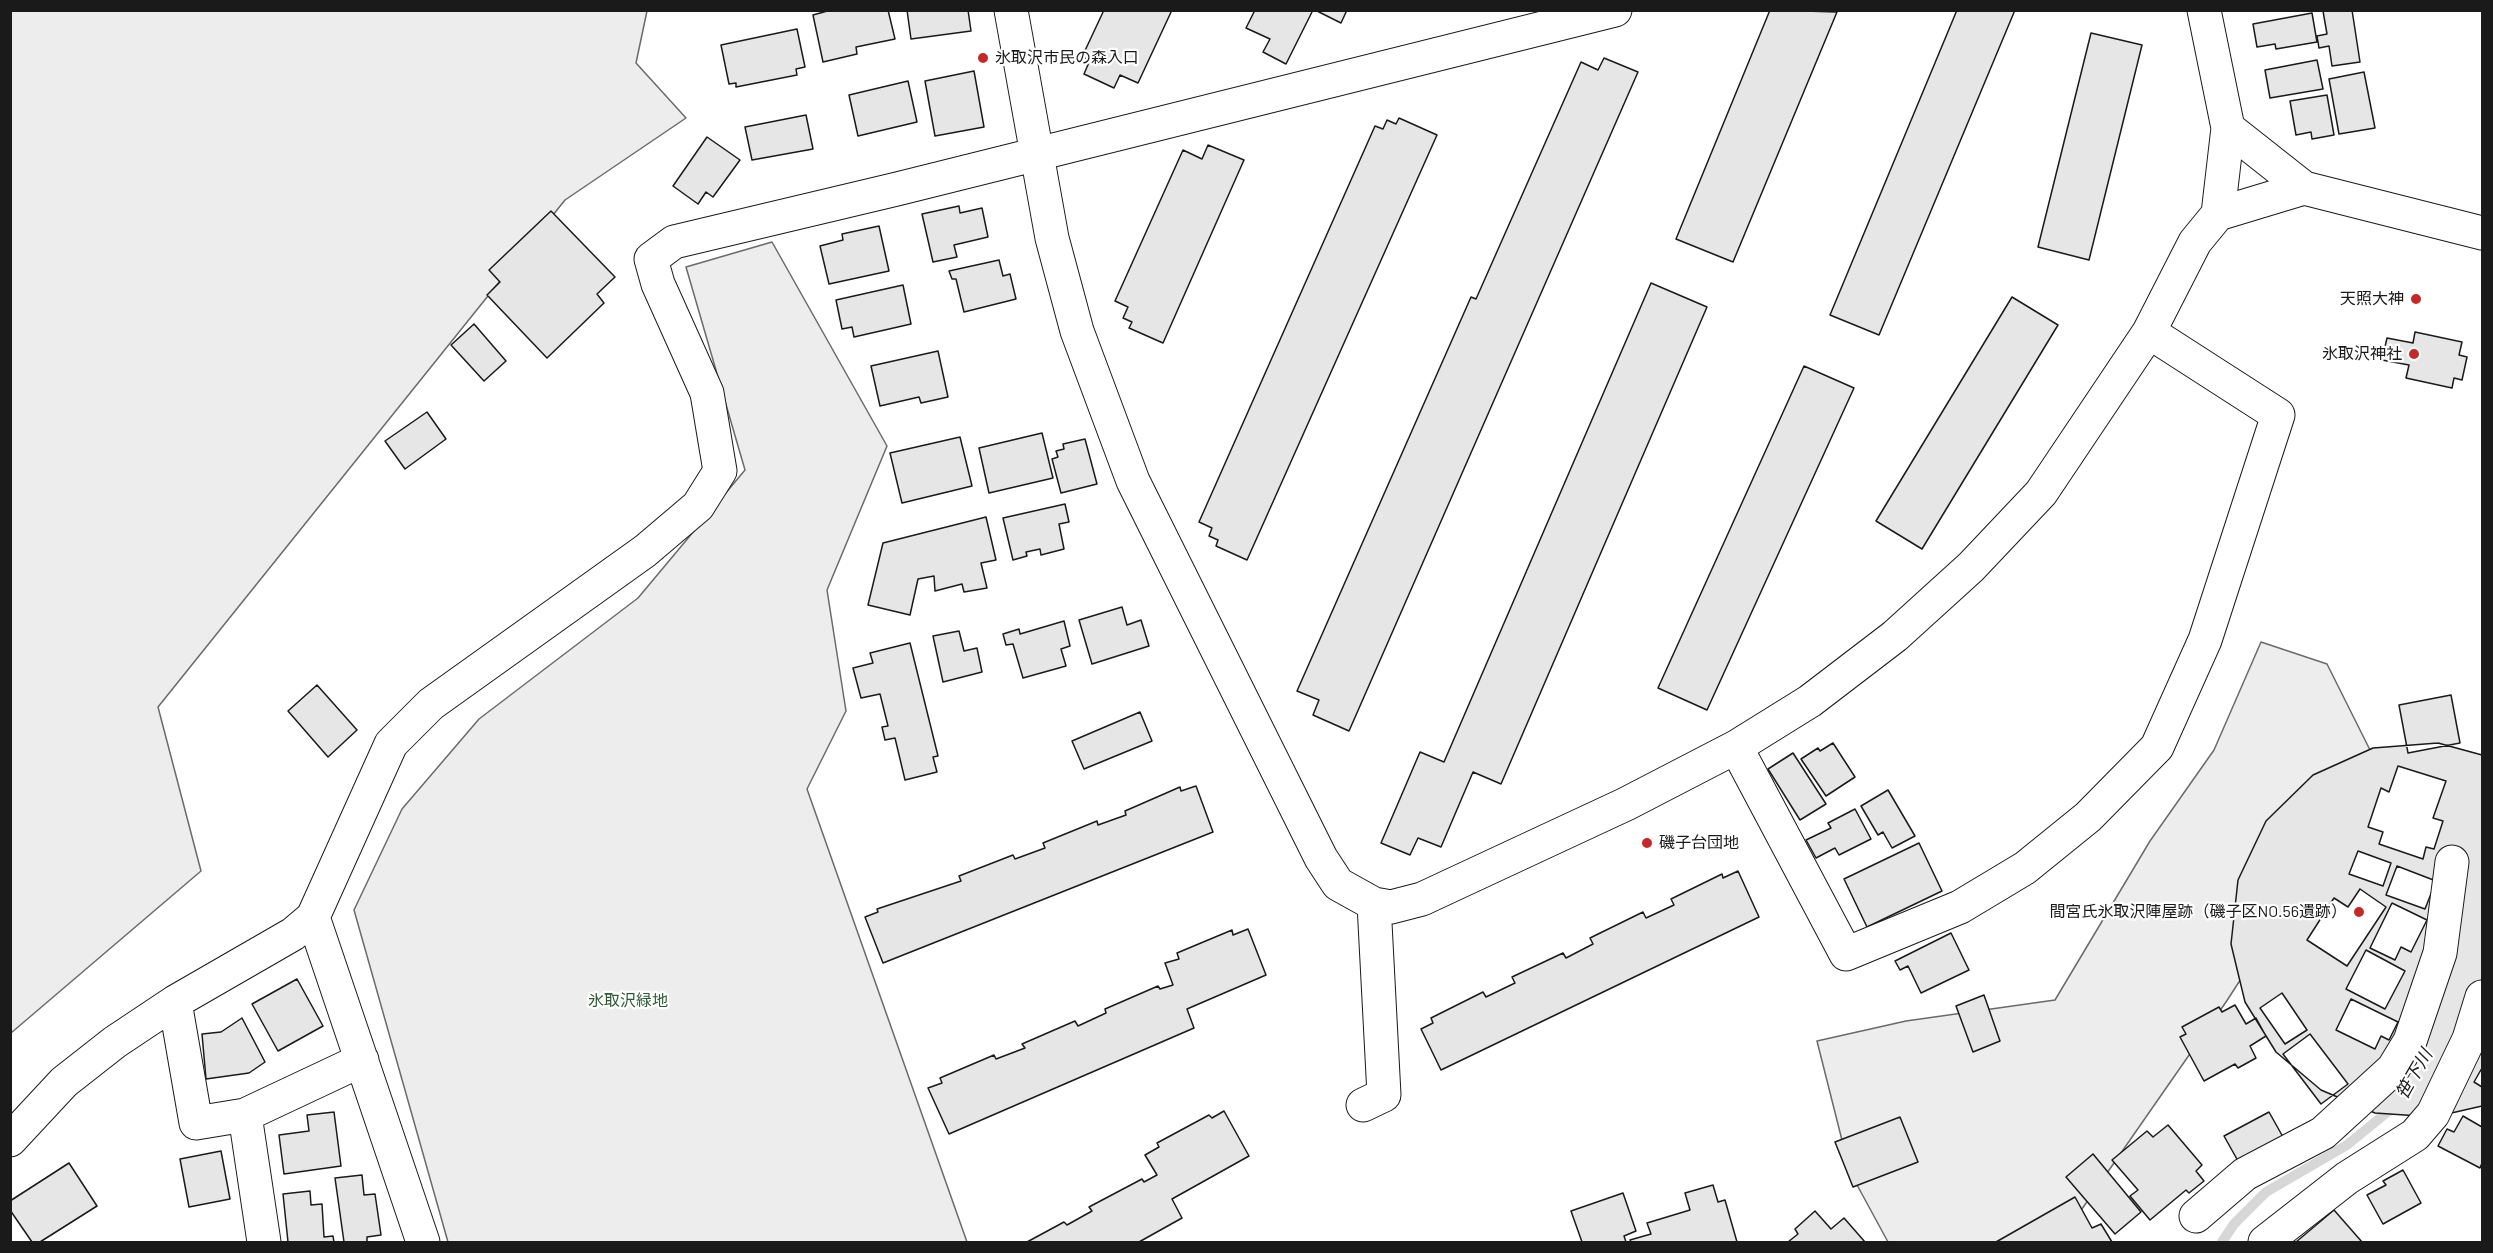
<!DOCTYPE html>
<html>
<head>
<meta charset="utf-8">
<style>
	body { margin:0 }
	#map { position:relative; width:2493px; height:1253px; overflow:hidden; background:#fff; font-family:Barlow,sans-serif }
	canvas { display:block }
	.frame { position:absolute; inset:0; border:12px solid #1a1a1a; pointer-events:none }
</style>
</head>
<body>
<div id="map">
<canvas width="2493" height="1253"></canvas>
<div class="frame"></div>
</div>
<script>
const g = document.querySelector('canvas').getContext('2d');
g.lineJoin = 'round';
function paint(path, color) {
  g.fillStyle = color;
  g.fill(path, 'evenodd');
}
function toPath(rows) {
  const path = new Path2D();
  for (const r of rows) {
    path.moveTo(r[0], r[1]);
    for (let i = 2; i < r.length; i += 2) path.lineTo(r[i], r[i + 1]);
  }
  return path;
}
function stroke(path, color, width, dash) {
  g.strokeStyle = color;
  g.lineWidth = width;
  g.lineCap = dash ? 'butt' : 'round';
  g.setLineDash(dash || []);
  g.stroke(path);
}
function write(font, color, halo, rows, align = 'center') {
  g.font = font + ' Barlow,"Noto Sans JP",sans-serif';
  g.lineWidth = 4.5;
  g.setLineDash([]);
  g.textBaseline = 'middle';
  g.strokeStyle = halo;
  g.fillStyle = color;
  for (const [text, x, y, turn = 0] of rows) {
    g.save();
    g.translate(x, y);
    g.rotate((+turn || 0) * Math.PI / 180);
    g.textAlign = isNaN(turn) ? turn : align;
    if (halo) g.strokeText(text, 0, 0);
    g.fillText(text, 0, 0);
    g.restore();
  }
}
const built = toPath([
	[11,11,647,11,636,63,686,118,565,200,158,707,201,871,11,1033,11,11],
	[772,242,887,446,827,590,846,711,807,789,967,1242,448,1242,354,910,402,809,479,719,638,598,745,470,686,267,772,242],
	[2261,642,2327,664,2370,750,2326,848,2226,1002,2059,1242,1888,1242,1850,1172,1817,1041,1906,1021,2055,1000,2150,841,2214,750,2261,642]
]);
paint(built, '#ededed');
stroke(built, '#6a6a6a', 1.5);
stroke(toPath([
	[2481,845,2482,827],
	[2222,1242,2234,1224,2266,1192,2347,1145,2396,1105]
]), '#d7d7d7', 10);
const building = toPath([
	[831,10,888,10,895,39,856,47,857,54,823,62,813,15,831,10],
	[907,10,968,10,971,31,911,39,907,10],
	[1104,10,1172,10,1138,83,1120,75,1114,88,1084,74,1090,60,1082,57,1104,10],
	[1255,10,1313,10,1286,64,1263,52,1270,39,1246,28,1255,10],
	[1315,10,1347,10,1341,23,1315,10],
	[1770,10,1837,12,1733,262,1676,239,1770,10],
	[1957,10,2015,10,1879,335,1830,315,1957,10],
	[2352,10,2360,62,2332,66,2329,46,2319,48,2317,36,2327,34,2323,11,2352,10],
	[2312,13,2317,42,2276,49,2275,44,2257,47,2253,24,2312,13],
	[797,29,805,67,796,69,797,75,736,87,736,83,729,84,721,45,797,29],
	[2091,33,2142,45,2089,260,2038,247,2091,33],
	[1604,58,1638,72,1349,731,1313,715,1319,700,1297,691,1471,297,1476,299,1581,62,1598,70,1604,58],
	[2317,60,2323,89,2270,98,2265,70,2317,60],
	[974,71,984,127,935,136,925,81,974,71],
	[2364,72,2375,128,2339,134,2329,79,2364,72],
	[908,81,917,122,858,136,849,95,908,81],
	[2327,95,2334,135,2312,139,2311,132,2296,135,2290,101,2327,95],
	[806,115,813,149,752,160,745,127,806,115],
	[1399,118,1437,135,1247,560,1216,546,1218,540,1209,536,1212,528,1199,522,1375,126,1383,129,1387,120,1396,124,1399,118],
	[707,137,740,160,713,197,706,192,698,204,673,186,707,137],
	[1208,145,1244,160,1163,343,1129,328,1132,322,1123,318,1128,307,1115,301,1183,150,1202,159,1208,145],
	[959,206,960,213,982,208,988,237,954,245,957,257,933,262,922,214,959,206],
	[551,211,615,277,597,294,604,303,547,358,487,295,500,282,489,270,551,211],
	[879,226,889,271,829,284,820,246,843,240,842,234,879,226],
	[999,260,1003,276,1010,274,1016,299,964,312,956,279,952,279,949,271,999,260],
	[1651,283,1707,307,1501,784,1473,772,1441,847,1418,838,1410,855,1381,843,1420,752,1444,762,1651,283],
	[903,285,911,324,854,337,852,327,842,329,836,300,903,285],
	[2012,297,2058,325,1922,549,1876,521,2012,297],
	[474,324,506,361,484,381,451,345,474,324],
	[2415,332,2462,342,2459,355,2467,357,2462,380,2454,378,2452,388,2406,378,2409,365,2382,360,2387,338,2413,343,2415,332],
	[938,351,948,397,921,403,919,397,880,406,871,366,938,351],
	[1804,366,1854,388,1707,710,1658,688,1804,366],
	[427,412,446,439,405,469,385,441,427,412],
	[1042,433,1053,478,989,493,979,448,1042,433],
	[960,437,972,486,902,503,890,453,960,437],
	[1085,439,1097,484,1061,493,1052,459,1058,457,1056,451,1064,449,1063,444,1085,439],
	[1065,504,1069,522,1059,524,1064,549,1041,555,1040,549,1026,552,1027,556,1013,560,1003,518,1065,504],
	[986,517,996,560,981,563,987,588,964,592,962,584,935,591,934,576,918,579,910,615,868,605,883,543,986,517],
	[1122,607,1127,625,1141,620,1149,646,1092,664,1079,620,1122,607],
	[1064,621,1070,646,1061,649,1066,666,1023,678,1013,644,1006,645,1003,634,1019,629,1020,634,1064,621],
	[959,631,964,651,977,648,982,672,943,682,933,636,959,631],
	[910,643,938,756,933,757,937,772,905,780,895,738,885,740,882,727,888,726,880,694,861,698,853,668,873,663,870,653,910,643],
	[317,685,357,730,328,757,288,711,317,685],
	[2451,695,2460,743,2408,753,2399,705,2451,695],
	[1140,712,1152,741,1084,769,1072,741,1140,712],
	[1833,743,1855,777,1826,796,1801,759,1818,748,1820,751,1833,743],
	[2438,743,2482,755,2482,1106,2434,1117,2375,1113,2321,1090,2276,1052,2245,1002,2231,944,2238,880,2266,821,2313,775,2373,748,2438,743],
	[1793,753,1826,804,1800,820,1768,769,1793,753],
	[2398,766,2446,781,2433,818,2443,821,2434,849,2426,847,2423,859,2379,844,2383,832,2368,827,2381,788,2389,792,2398,766],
	[1196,786,1213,832,883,963,865,917,878,912,877,909,961,881,959,876,1013,855,1015,859,1045,848,1043,843,1097,821,1098,825,1126,815,1125,811,1180,787,1181,791,1196,786],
	[1888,790,1915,836,1892,848,1883,832,1878,835,1861,806,1888,790],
	[1855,809,1871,839,1839,855,1835,848,1816,858,1806,840,1831,828,1828,823,1855,809],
	[1919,843,1942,891,1867,927,1844,879,1919,843],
	[2358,851,2391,863,2383,886,2349,874,2358,851],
	[2397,866,2436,881,2425,909,2386,895,2397,866],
	[1738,871,1759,917,1441,1070,1421,1029,1433,1023,1431,1018,1483,992,1486,997,1515,983,1512,977,1563,953,1566,958,1593,944,1590,938,1643,912,1646,918,1674,905,1671,899,1722,874,1723,878,1738,871],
	[2360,889,2386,907,2347,966,2307,940,2334,898,2348,907,2360,889],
	[2392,903,2427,920,2411,952,2401,947,2395,960,2370,948,2392,903],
	[1248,929,1266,975,1187,1009,1194,1028,949,1134,928,1088,942,1083,940,1078,994,1055,996,1059,1025,1048,1022,1044,1075,1021,1078,1026,1106,1013,1105,1009,1158,986,1160,989,1173,985,1165,963,1179,959,1177,953,1232,930,1233,935,1248,929],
	[1951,933,1969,970,1921,993,1908,966,1900,970,1895,961,1951,933],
	[2366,950,2405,971,2385,1009,2346,989,2366,950],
	[297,979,323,1026,278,1051,252,1004,297,979],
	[2282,993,2307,1030,2285,1044,2260,1008,2282,993],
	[1984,995,2000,1041,1973,1052,1956,1006,1984,995],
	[2351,999,2398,1022,2389,1040,2381,1036,2375,1049,2336,1030,2351,999],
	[2235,1005,2246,1024,2256,1018,2266,1036,2250,1046,2256,1058,2238,1068,2235,1064,2204,1081,2180,1037,2186,1034,2182,1027,2219,1007,2222,1012,2235,1005],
	[242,1018,265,1062,249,1073,206,1079,202,1034,221,1032,242,1018],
	[2310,1034,2348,1084,2321,1104,2283,1054,2310,1034],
	[2482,1068,2482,1087,2474,1082,2482,1068],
	[1224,1111,1249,1156,1172,1199,1182,1218,1139,1242,1027,1242,1064,1222,1067,1225,1092,1211,1089,1207,1142,1179,1144,1182,1157,1175,1145,1155,1159,1147,1157,1143,1209,1115,1212,1118,1224,1111],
	[334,1112,341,1166,284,1174,279,1135,309,1131,307,1115,334,1112],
	[2269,1112,2283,1137,2238,1161,2224,1136,2269,1112],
	[2463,1116,2482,1127,2482,1163,2480,1168,2438,1146,2447,1129,2454,1132,2463,1116],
	[1900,1117,1918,1162,1853,1187,1835,1142,1900,1117],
	[2168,1125,2202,1165,2196,1171,2204,1181,2189,1193,2186,1190,2150,1220,2130,1196,2138,1190,2112,1160,2147,1131,2153,1137,2168,1125],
	[221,1151,230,1199,189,1207,180,1159,221,1151],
	[2093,1154,2141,1212,2115,1234,2066,1177,2093,1154],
	[69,1163,97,1206,40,1242,32,1242,10,1210,10,1201,69,1163],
	[2403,1170,2421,1203,2383,1224,2367,1195,2386,1185,2383,1181,2403,1170],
	[362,1175,364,1195,375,1194,381,1235,367,1237,367,1242,344,1242,335,1178,362,1175],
	[1713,1185,1718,1202,1725,1200,1737,1242,1631,1242,1630,1240,1651,1234,1647,1223,1690,1210,1685,1193,1713,1185],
	[310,1191,311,1205,322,1204,324,1237,333,1236,334,1242,288,1242,283,1194,310,1191],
	[1623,1193,1636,1231,1624,1236,1626,1242,1582,1242,1571,1211,1623,1193],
	[2075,1197,2092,1228,2101,1224,2112,1242,1996,1242,2075,1197],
	[2334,1210,2362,1242,2296,1242,2334,1210],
	[1815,1211,1831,1229,1844,1218,1865,1242,1788,1242,1798,1234,1795,1229,1815,1211]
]);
paint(building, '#e6e6e6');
stroke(building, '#1a1a1a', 1.5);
const minor = toPath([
	[1011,10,1052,238,1077,331,1133,481,1321,858,1338,884,1374,904,1391,907,1422,899,1626,804,1736,747,1810,701,1895,636,1971,567,2041,493,2149,332,2195,242,2218,214,2228,128,2204,10],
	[2228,128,2304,188,2482,233],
	[2218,214,2304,188],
	[1736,747,1846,954,1960,907,2025,868,2088,817,2157,747,2205,640,2278,415,2149,332],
	[313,917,423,1242],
	[175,1002,196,1123,245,1115,362,1060],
	[1363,1105,1384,1095,1374,904],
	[245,1115,264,1242],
	[10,1140,64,1082,115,1042,175,1002,293,934,313,917,391,744,431,704,645,551,698,506,720,471,707,393,658,284,651,259,674,242,897,189,1615,10],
	[2196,1216,2245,1174,2323,1133,2393,1069,2410,1041,2440,953,2452,862],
	[2265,1242,2347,1178,2415,1135,2433,1114,2469,1039,2482,997]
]);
stroke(minor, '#1a1a1a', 35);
stroke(minor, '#fff', 33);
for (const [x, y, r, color] of [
	[983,58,6,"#c62828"],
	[2416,299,6,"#c62828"],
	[2414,354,6,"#c62828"],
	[1647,843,6,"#c62828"],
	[2359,912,6,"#c62828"]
]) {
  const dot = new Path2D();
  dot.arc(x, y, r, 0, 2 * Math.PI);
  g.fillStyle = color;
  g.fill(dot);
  stroke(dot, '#fff', 2);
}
write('16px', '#1a1a1a', '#fff', [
	["氷取沢市民の森入口",995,58,"left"],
	["天照大神",2404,299],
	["氷取沢神社",2402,354],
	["磯子台団地",1659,843,"left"],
	["間宮氏氷取沢陣屋跡（磯子区NO.56遺跡）",2347,912]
], 'right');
write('16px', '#2b5a34', '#fff', [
	["氷取沢緑地",628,1001]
]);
write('italic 18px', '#1a1a1a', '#fff', [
	["笹下川",2414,1074,-60]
]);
</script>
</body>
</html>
